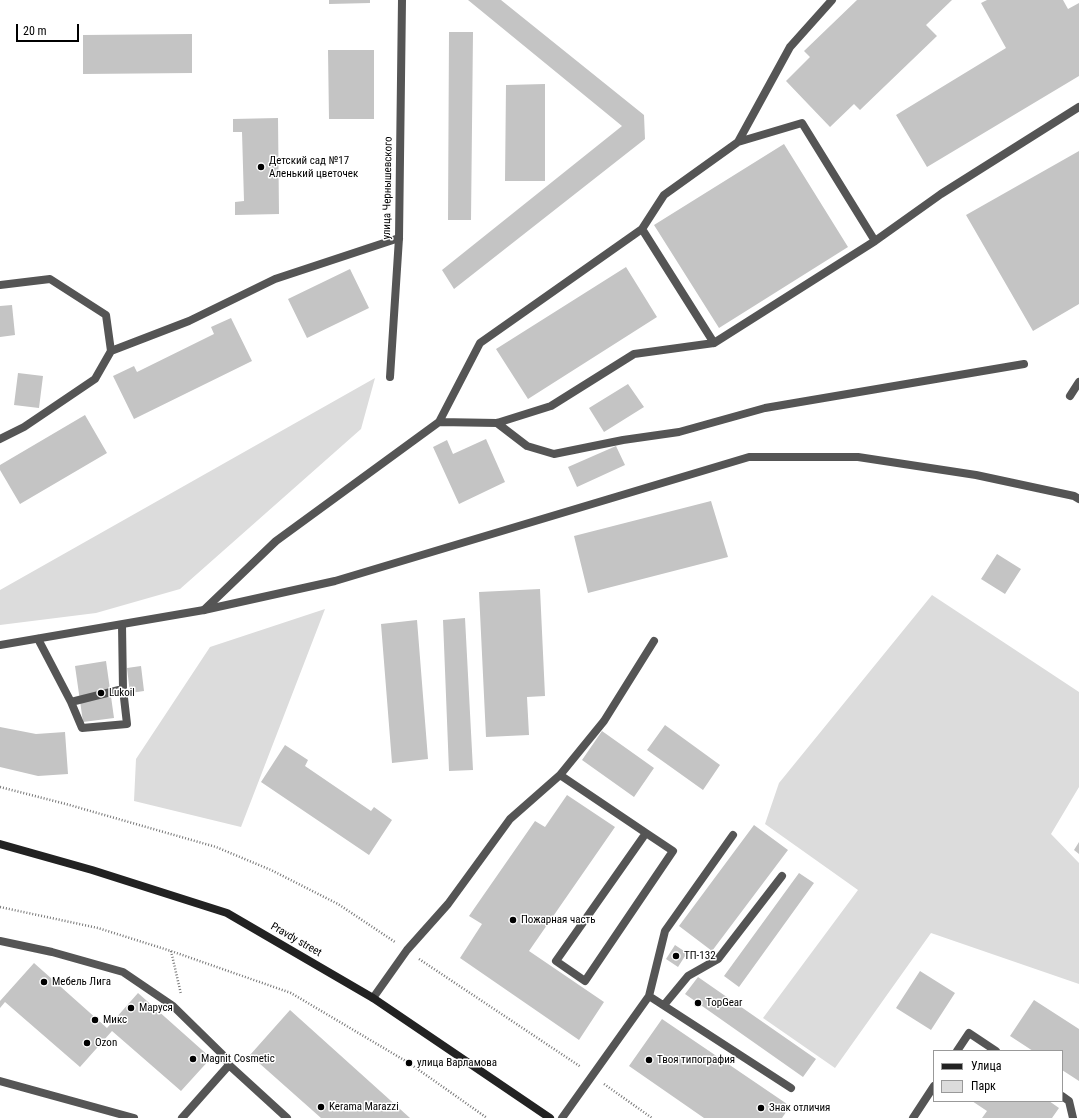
<!DOCTYPE html>
<html>
<head>
<meta charset="utf-8">
<style>
	body { margin:0 }
	#map { position:relative; width:1079px; height:1118px; overflow:hidden; background:#fff; font-family:"Roboto Condensed",sans-serif }
	canvas { display:block }
	.legend { position:absolute; left:933px; top:1050px; width:130px; height:52px; box-sizing:border-box; background:#fff; border:1px solid #999; margin:0; padding:5px 7px; list-style:none; font-size:12px; color:#000 }
	.legend li { display:flex; align-items:center; gap:8px; height:20px }
	.legend b { width:20px; border:1px solid #999 }
	.scale { position:absolute; left:16px; top:24px; width:63px; height:18px; box-sizing:border-box; border:2px solid #000; border-top:0; padding-left:5px; font-size:12px; line-height:14px; white-space:nowrap; color:#000; -webkit-text-stroke:3px #fff; paint-order:stroke }
</style>
</head>
<body>
<div id="map">
<canvas width="1079" height="1118"></canvas>
<ul class="legend">
<li><b style="height:5px;background:#222"></b>Улица</li>
<li><b style="height:11px;background:#dcdcdc"></b>Парк</li>
</ul>
<div class="scale">20 m</div>
</div>
<script>
const g = document.querySelector('canvas').getContext('2d');
g.lineJoin = 'round';
function paint(path, color) {
  g.fillStyle = color;
  g.fill(path, 'evenodd');
}
function toPath(rows) {
  const path = new Path2D();
  for (const r of rows) {
    path.moveTo(r[0], r[1]);
    for (let i = 2; i < r.length; i += 2) path.lineTo(r[i], r[i + 1]);
  }
  return path;
}
function stroke(path, color, width, dash) {
  g.strokeStyle = color;
  g.lineWidth = width;
  g.lineCap = dash ? 'butt' : 'round';
  g.setLineDash(dash || []);
  g.stroke(path);
}
function write(font, color, halo, rows, align = 'center') {
  g.font = font + ' "Roboto Condensed",sans-serif';
  g.lineWidth = 3;
  g.setLineDash([]);
  g.textBaseline = 'middle';
  g.strokeStyle = halo;
  g.fillStyle = color;
  for (const [text, x, y, turn = 0] of rows) {
    g.save();
    g.translate(x, y);
    g.rotate((+turn || 0) * Math.PI / 180);
    g.textAlign = isNaN(turn) ? turn : align;
    if (halo) g.strokeText(text, 0, 0);
    g.fillText(text, 0, 0);
    g.restore();
  }
}
paint(toPath([
	[375,378,361,429,180,589,96,613,0,625,0,590],
	[932,595,1079,692,1079,787,1051,834,1079,863,1079,984,931,933,835,1068,763,1018,858,890,765,824,779,783],
	[325,609,241,827,134,801,136,759,210,647]
]), '#dcdcdc');
paint(toPath([
	[329,0,370,0,370,3,329,4],
	[468,0,501,0,644,115,645,139,454,289,442,270,622,126],
	[857,0,952,0,926,25,937,36,860,110,854,104,830,127,786,81,810,57,804,51],
	[987,0,1063,0,1068,9,1079,3,1079,76,927,167,896,115,1006,48,981,3],
	[449,32,473,32,471,220,448,220],
	[192,34,192,73,83,74,83,35],
	[328,50,374,50,374,119,329,119],
	[545,84,545,181,505,181,506,85],
	[278,118,279,214,235,215,235,202,244,201,242,132,233,132,233,119],
	[784,144,848,247,719,328,654,225],
	[1079,151,1079,304,1033,331,966,215],
	[626,267,657,317,528,399,496,349],
	[350,269,369,308,307,338,288,299],
	[12,305,15,335,0,337,0,306],
	[231,318,252,361,134,419,113,376,134,366,137,372,214,334,211,327],
	[18,373,43,376,39,408,14,405],
	[628,384,644,407,604,432,589,408],
	[85,415,107,453,20,504,0,470,0,465],
	[486,439,505,482,459,504,433,447,447,440,453,454],
	[616,446,625,465,577,487,568,467],
	[711,501,728,557,588,593,574,536],
	[997,554,1021,569,1005,594,981,579],
	[540,589,545,696,527,697,529,735,486,737,479,592],
	[465,618,473,770,449,771,443,620],
	[417,620,428,759,392,763,381,624],
	[106,661,114,718,83,722,75,666],
	[141,666,144,691,130,693,127,668],
	[665,725,720,765,703,790,647,750],
	[0,727,36,734,65,732,68,774,38,776,0,767],
	[602,731,654,768,634,797,582,760],
	[285,745,308,760,305,766,371,811,374,807,392,820,369,855,261,782],
	[567,795,615,827,529,951,604,1002,579,1040,460,958,482,924,469,916,535,821,545,827],
	[754,825,788,850,712,951,679,926],
	[1079,842,1079,854,1074,850],
	[799,873,814,883,739,987,724,976],
	[675,945,687,953,678,967,666,959],
	[34,963,107,1028,138,993,211,1058,181,1091,112,1031,80,1067,5,1002,0,1008,0,1001],
	[920,971,955,993,931,1030,896,1008],
	[698,977,816,1059,803,1077,685,994],
	[1034,1000,1079,1029,1079,1081,1062,1070,1062,1051,1033,1051,1010,1036],
	[290,1010,410,1118,321,1118,250,1055],
	[662,1019,790,1106,782,1118,704,1118,629,1066],
	[972,1101,1049,1101,1059,1108,1052,1118,982,1118,987,1111]
]), '#c4c4c4');
stroke(toPath([
	[0,787,66,804,216,847,271,870,338,904,395,942],
	[0,907,98,928,171,951,291,993,409,1063,487,1118],
	[171,951,181,994],
	[419,959,581,1067],
	[604,1084,652,1118]
]), '#777', 2.5, [1, 2]);
stroke(toPath([
	[738,142,802,123,875,241],
	[642,229,714,343],
	[0,285,50,279,106,315,111,351],
	[1070,396,1079,382],
	[439,422,497,423,551,406,634,354,714,343,875,241,941,194,1079,107],
	[497,423,527,446,554,454,623,440,679,432,765,408,1024,364],
	[0,439,24,427,95,379,111,351,189,321,275,279,399,238],
	[204,610,276,541,439,422,480,343,642,229,664,195,738,142,790,47,832,0],
	[38,639,71,702,82,728,127,724,123,689,122,625],
	[71,702,123,689],
	[560,775,646,833,556,961,585,981,673,851,646,833],
	[0,941,52,952,123,972,173,1006,223,1055,229,1065,182,1118],
	[649,996,665,931,733,835],
	[373,998,407,950,448,904,510,819,560,775,604,721,654,641],
	[664,1005,688,976,718,959,782,876],
	[957,1051,969,1033,996,1051],
	[229,1065,287,1118],
	[0,1081,134,1118],
	[1062,1096,1069,1101,1073,1118],
	[562,1118,649,996,791,1088],
	[913,1118,934,1086]
]), '#555', 8);
stroke(toPath([
	[390,377,399,238,402,0],
	[0,645,204,610,335,581,749,457,858,457,976,475,1074,496,1079,499]
]), '#555', 8);
stroke(toPath([
	[0,844,92,870,227,913,373,998,550,1118]
]), '#222', 8);
for (const [x, y, r, color] of [
	[261,167,4,"#000"],
	[101,693,4,"#000"],
	[513,920,4,"#000"],
	[676,956,4,"#000"],
	[44,982,4,"#000"],
	[698,1003,4,"#000"],
	[131,1008,4,"#000"],
	[95,1020,4,"#000"],
	[87,1043,4,"#000"],
	[193,1059,4,"#000"],
	[649,1060,4,"#000"],
	[409,1063,4,"#000"],
	[321,1107,4,"#000"],
	[761,1108,4,"#000"]
]) {
  const dot = new Path2D();
  dot.arc(x, y, r, 0, 2 * Math.PI);
  g.fillStyle = color;
  g.fill(dot);
  stroke(dot, '#fff', 1.5);
}
write('11px', '#000', '#fff', [
	["Детский сад №17",269,161],
	["Аленький цветочек",269,174],
	["Lukoil",109,693],
	["Пожарная часть",521,920],
	["ТП-132",684,956],
	["Мебель Лига",52,982],
	["TopGear",706,1003],
	["Маруся",139,1008],
	["Микс",103,1020],
	["Ozon",95,1043],
	["Magnit Cosmetic",201,1059],
	["Твоя типография",657,1060],
	["улица Варламова",417,1063],
	["Kerama Marazzi",329,1107],
	["Знак отличия",769,1108]
], 'left');
write('11px', '#000', '#fff', [
	["улица Чернышевского",388,188,-89],
	["Pravdy street",296,940,30]
]);
</script>
</body>
</html>
